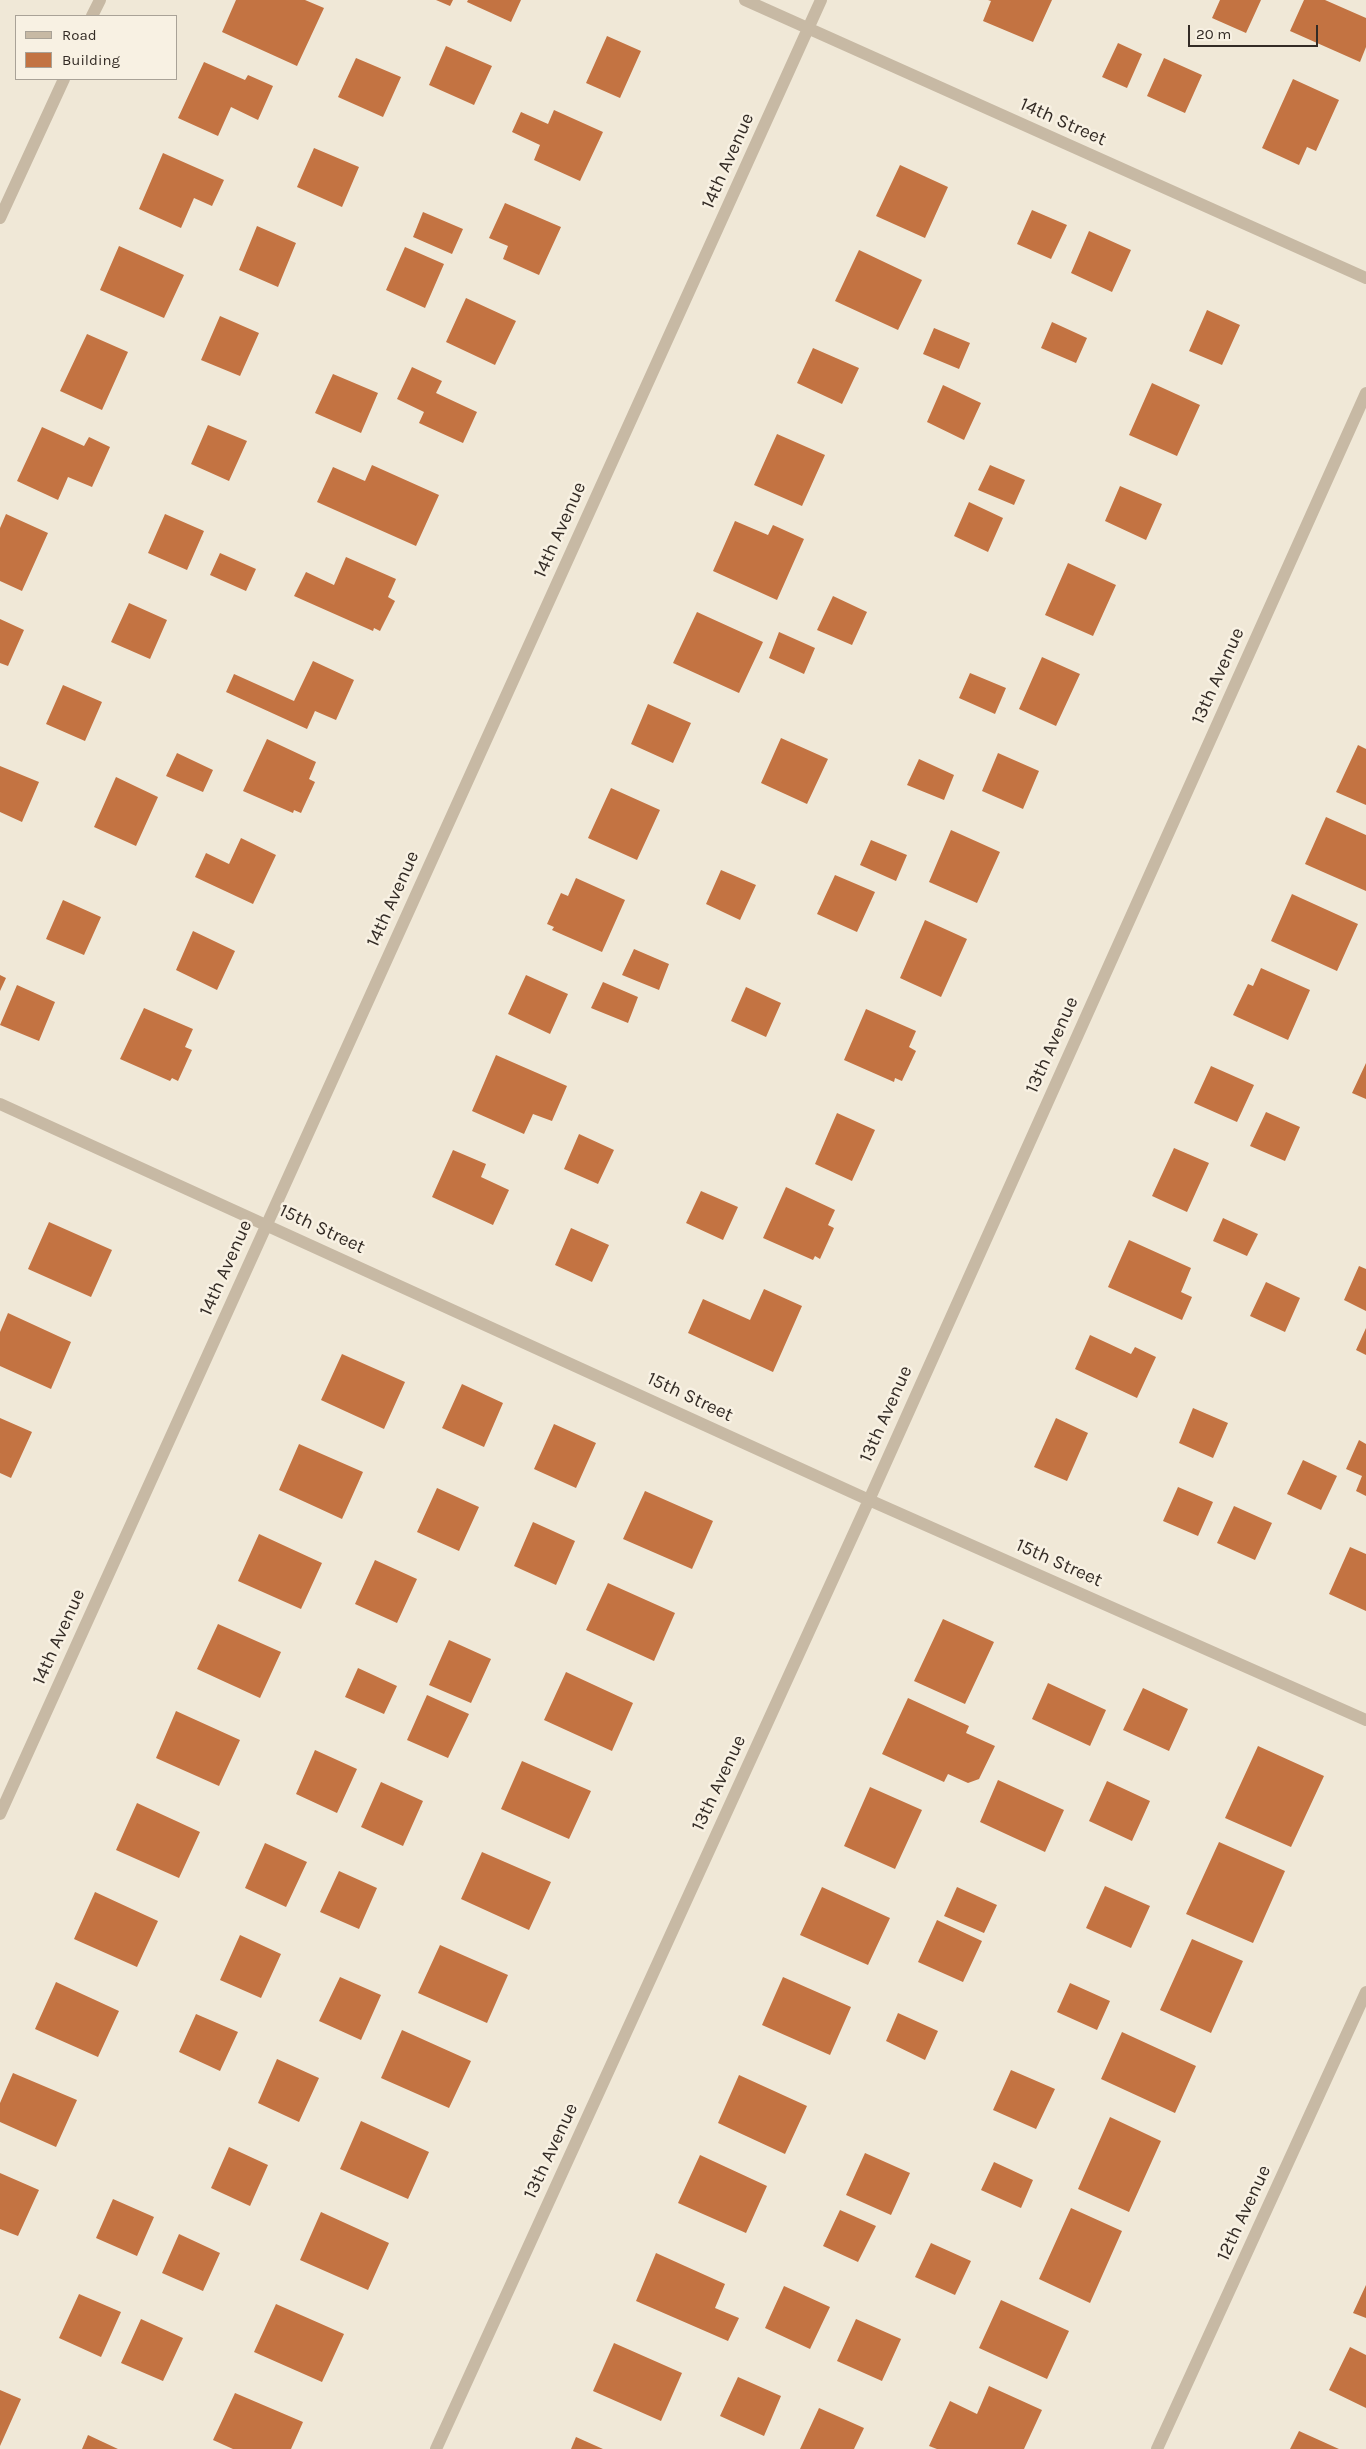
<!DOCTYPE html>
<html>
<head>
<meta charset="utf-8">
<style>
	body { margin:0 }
	#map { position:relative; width:1366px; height:2449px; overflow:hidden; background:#f0e8d7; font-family:Karla,sans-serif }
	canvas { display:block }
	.legend { position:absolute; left:15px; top:15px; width:162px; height:65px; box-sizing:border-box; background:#f8f1e3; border:1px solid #a9a297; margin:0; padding:6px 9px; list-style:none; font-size:15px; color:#332b25 }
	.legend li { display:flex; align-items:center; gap:10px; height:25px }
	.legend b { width:25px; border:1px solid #a9a297 }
	.scale { position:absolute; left:1188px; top:25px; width:130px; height:22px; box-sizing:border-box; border:2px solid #332b25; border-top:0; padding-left:6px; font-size:15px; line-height:18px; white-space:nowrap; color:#332b25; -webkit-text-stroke:4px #f8f1e3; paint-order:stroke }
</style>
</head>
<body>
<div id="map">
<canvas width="1366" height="2449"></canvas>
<ul class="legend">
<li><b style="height:6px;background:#c7b9a4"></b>Road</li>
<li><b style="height:14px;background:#c37342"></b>Building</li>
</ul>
<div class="scale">20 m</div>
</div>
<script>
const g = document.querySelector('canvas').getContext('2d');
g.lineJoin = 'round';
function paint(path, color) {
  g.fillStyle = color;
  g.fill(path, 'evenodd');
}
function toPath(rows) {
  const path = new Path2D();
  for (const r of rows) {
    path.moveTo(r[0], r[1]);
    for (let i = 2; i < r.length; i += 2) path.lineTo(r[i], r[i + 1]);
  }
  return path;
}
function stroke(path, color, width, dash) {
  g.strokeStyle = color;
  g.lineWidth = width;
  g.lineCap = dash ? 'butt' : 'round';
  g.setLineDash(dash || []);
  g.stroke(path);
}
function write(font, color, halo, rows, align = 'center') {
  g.font = font + ' Karla,sans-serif';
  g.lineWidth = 5;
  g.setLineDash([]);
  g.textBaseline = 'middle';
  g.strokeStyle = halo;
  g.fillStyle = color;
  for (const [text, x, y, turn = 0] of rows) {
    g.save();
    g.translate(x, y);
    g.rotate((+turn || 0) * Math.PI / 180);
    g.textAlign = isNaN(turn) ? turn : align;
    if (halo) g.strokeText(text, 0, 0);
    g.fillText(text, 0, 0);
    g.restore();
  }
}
paint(toPath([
	[236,0,305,0,324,8,297,66,222,32],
	[436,0,453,0,450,6],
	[468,0,521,0,511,22,467,2],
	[988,0,1052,0,1033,42,983,21,991,1],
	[1220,0,1261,0,1246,33,1212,18],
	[1304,0,1325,0,1366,18,1366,47,1360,62,1290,31],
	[607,36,641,51,620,98,586,83],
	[1118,43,1142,54,1127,88,1102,77],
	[446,46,492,66,474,105,429,85],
	[356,58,401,77,383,117,338,97],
	[1164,58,1202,75,1185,113,1147,96],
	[204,62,245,80,248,75,273,86,258,120,231,107,218,136,178,118],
	[1293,79,1339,100,1316,151,1307,147,1299,165,1262,148],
	[554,110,603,132,580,181,534,160,540,145,512,132,521,112,548,124],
	[314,148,359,167,342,207,297,187],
	[163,153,224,180,212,206,194,198,181,228,139,209],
	[900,165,948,187,925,238,876,216],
	[505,203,561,227,539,275,503,259,508,246,489,238],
	[1032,210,1067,225,1051,259,1017,244],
	[423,212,463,229,452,254,413,237],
	[257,226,296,243,278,287,239,270],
	[1089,231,1131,250,1112,292,1071,273],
	[119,246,184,275,164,318,100,290],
	[405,247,444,264,425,308,386,290],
	[859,250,922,280,898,330,835,301],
	[466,298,516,321,495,365,446,342],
	[1207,310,1240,325,1222,365,1189,351],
	[220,316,259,333,240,376,201,360],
	[1052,322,1087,338,1076,363,1041,348],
	[934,328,970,343,959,369,923,354],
	[87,334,128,352,102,410,60,391],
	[813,348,859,368,842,404,797,383],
	[412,367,442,381,436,393,477,412,463,443,419,423,424,412,397,399],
	[333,374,378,393,361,433,315,413],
	[1152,383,1200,405,1177,456,1129,435],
	[943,385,981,403,964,440,927,422],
	[208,425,247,441,229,481,191,464],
	[42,427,84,446,89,437,110,447,92,487,68,477,58,500,17,481],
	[777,434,825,455,802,506,754,485],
	[372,465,439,495,416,546,317,502,333,467,365,481],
	[990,465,1025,480,1014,505,978,490],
	[1120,486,1162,504,1146,540,1105,521],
	[969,502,1003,518,988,552,954,536],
	[6,514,48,533,22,591,0,581,0,528],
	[165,514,204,531,187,570,148,553],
	[735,521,768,535,773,525,804,539,777,600,713,571],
	[220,553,256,569,246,591,210,575],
	[346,557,396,579,388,597,395,601,380,631,374,628,373,631,294,596,306,572,334,585],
	[1068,563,1116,585,1093,636,1045,615],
	[833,596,867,612,852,645,817,630],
	[129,603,167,620,150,659,111,642],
	[697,612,763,642,739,693,673,663],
	[0,619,24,630,8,666,0,663],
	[779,632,815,648,804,674,769,658],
	[1042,657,1080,674,1056,726,1019,709],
	[313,661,354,680,336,720,315,711,307,729,226,692,234,674,294,701],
	[970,673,1006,688,995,714,959,698],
	[63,685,102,702,85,741,46,724],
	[648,704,691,723,673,763,631,744],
	[781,738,828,759,807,804,761,783],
	[267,739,316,762,309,779,315,782,301,813,294,810,293,813,243,791],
	[1358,745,1366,749,1366,805,1336,792],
	[177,753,213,770,203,792,166,776],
	[998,753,1039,771,1023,809,982,791],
	[919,759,954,775,944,800,907,785],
	[0,766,39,782,22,822,0,812],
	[116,777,158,797,136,846,94,827],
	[611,788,660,810,637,860,588,838],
	[1326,817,1366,835,1366,891,1305,864],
	[951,830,1000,852,977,903,929,882],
	[241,838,276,855,253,904,195,877,206,853,229,864],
	[871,840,907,855,896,881,860,865],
	[721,870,756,885,740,920,706,904],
	[835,875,875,892,857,932,817,914],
	[576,878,625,900,602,952,552,930,554,927,547,924,561,893,568,896],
	[1292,894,1358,924,1337,971,1271,941],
	[63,900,101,917,84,955,46,939],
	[925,920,967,939,941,997,900,978],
	[193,931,235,951,217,990,176,970],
	[634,949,669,964,659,990,622,975],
	[1261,968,1310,990,1288,1040,1233,1015,1248,984,1253,986],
	[0,975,6,978,0,991],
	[526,975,568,994,550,1034,508,1014],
	[603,982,638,997,628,1023,591,1008],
	[17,985,55,1002,39,1041,0,1025],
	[746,987,781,1003,766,1037,731,1021],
	[144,1008,193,1029,185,1047,192,1050,178,1081,172,1078,170,1081,120,1059],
	[866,1009,916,1031,909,1047,916,1051,902,1081,895,1078,894,1082,844,1060],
	[496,1055,567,1086,552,1121,533,1114,524,1134,472,1111],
	[1366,1063,1366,1099,1352,1093],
	[1211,1066,1254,1085,1237,1122,1194,1103],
	[1266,1112,1300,1127,1285,1161,1250,1146],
	[837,1113,875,1130,852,1181,815,1164],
	[579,1134,614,1150,598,1184,564,1169],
	[1174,1148,1209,1163,1187,1212,1152,1196],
	[453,1150,486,1164,481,1177,509,1190,493,1225,432,1197],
	[786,1187,835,1210,828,1225,834,1228,820,1259,815,1256,813,1260,763,1238],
	[701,1191,738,1207,723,1240,686,1223],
	[1223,1218,1258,1234,1247,1256,1213,1241],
	[49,1222,112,1250,91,1297,28,1269],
	[571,1228,609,1245,592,1282,555,1265],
	[1129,1240,1191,1268,1181,1292,1192,1297,1182,1320,1108,1287],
	[1359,1266,1366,1269,1366,1311,1344,1300],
	[1266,1282,1300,1298,1285,1332,1250,1316],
	[764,1289,802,1306,773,1372,688,1333,703,1299,750,1320],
	[8,1313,71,1342,51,1389,0,1366,0,1332],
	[1366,1328,1366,1355,1356,1350],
	[1090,1335,1131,1354,1135,1347,1156,1357,1137,1398,1075,1369],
	[342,1354,405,1382,384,1429,321,1400],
	[462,1384,503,1403,484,1447,442,1428],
	[1193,1408,1228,1423,1213,1458,1179,1443],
	[0,1418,32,1432,11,1478,0,1473],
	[1056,1418,1088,1433,1067,1481,1034,1467],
	[554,1424,596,1443,576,1488,534,1469],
	[1359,1440,1366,1444,1366,1496,1356,1491,1362,1476,1346,1469],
	[299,1444,363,1472,342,1519,279,1490],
	[1303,1460,1337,1476,1321,1510,1287,1494],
	[1178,1487,1213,1502,1198,1536,1163,1521],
	[437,1488,479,1507,459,1551,417,1532],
	[645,1491,713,1521,692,1569,623,1539],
	[1234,1506,1272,1523,1255,1560,1217,1543],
	[533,1522,575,1541,556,1585,514,1566],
	[259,1534,322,1563,301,1609,238,1581],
	[1350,1547,1366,1554,1366,1611,1329,1594],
	[375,1560,417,1579,397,1623,355,1604],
	[608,1583,675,1613,654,1661,586,1630],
	[943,1619,994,1642,965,1704,914,1681],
	[218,1624,281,1652,260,1698,197,1669],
	[449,1640,491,1659,471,1703,429,1685],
	[358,1668,397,1686,384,1714,345,1697],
	[566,1672,633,1703,612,1751,544,1720],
	[1048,1683,1106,1710,1090,1746,1032,1719],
	[1143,1688,1188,1709,1169,1751,1123,1730],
	[427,1695,469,1714,448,1758,407,1740],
	[908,1698,969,1726,966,1733,995,1746,979,1779,968,1783,948,1774,944,1782,882,1754],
	[176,1711,240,1740,219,1786,156,1758],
	[1258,1746,1324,1776,1291,1847,1225,1818],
	[315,1750,357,1769,337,1813,296,1794],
	[522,1761,591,1791,569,1839,501,1809],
	[998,1780,1064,1810,1045,1852,980,1822],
	[1107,1781,1150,1801,1132,1841,1089,1821],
	[381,1782,423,1801,403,1846,361,1827],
	[870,1787,922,1810,895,1869,844,1846],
	[137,1803,200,1832,179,1878,116,1850],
	[1219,1842,1285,1871,1253,1943,1186,1914],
	[265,1843,307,1862,286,1907,245,1888],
	[482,1852,551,1882,529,1930,461,1899],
	[339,1871,377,1888,359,1929,320,1912],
	[1105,1886,1150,1906,1131,1948,1086,1928],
	[822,1887,890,1918,868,1965,800,1935],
	[957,1887,997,1905,984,1933,944,1916],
	[95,1892,158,1921,137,1967,74,1939],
	[937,1920,982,1941,963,1982,918,1962],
	[240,1935,281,1954,261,1998,220,1980],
	[1192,1939,1243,1961,1211,2033,1160,2010],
	[440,1945,508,1975,487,2023,418,1993],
	[340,1977,381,1995,361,2040,319,2021],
	[783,1977,851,2007,830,2055,762,2025],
	[56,1982,119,2011,98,2057,35,2029],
	[1070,1983,1110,2001,1097,2030,1057,2012],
	[898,2013,938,2031,925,2060,886,2041],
	[196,2014,238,2032,220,2071,179,2052],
	[402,2030,471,2061,449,2108,381,2078],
	[1122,2032,1196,2066,1175,2113,1101,2079],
	[277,2059,319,2078,299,2122,258,2103],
	[1011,2070,1055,2089,1036,2129,993,2110],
	[13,2073,77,2100,56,2147,0,2122,0,2103],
	[739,2075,807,2106,785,2154,718,2123],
	[1110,2117,1161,2141,1129,2212,1078,2189],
	[361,2121,429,2152,408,2199,340,2169],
	[229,2147,268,2165,250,2206,211,2188],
	[865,2153,910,2173,891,2215,846,2195],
	[700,2155,767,2186,746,2233,678,2203],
	[994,2162,1033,2180,1021,2208,981,2190],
	[0,2173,39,2190,18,2236,0,2229],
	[113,2199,154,2217,137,2256,96,2238],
	[1071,2208,1122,2231,1090,2303,1039,2279],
	[840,2210,876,2226,858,2262,823,2246],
	[321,2212,389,2243,368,2290,300,2260],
	[179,2234,220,2253,203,2291,162,2273],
	[931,2243,971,2261,955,2295,915,2277],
	[656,2253,725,2284,715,2308,739,2318,728,2341,636,2301],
	[1366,2285,1366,2318,1353,2313],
	[784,2286,830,2307,810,2349,765,2328],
	[79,2294,121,2312,101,2357,59,2338],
	[1001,2300,1069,2331,1047,2379,979,2348],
	[276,2304,344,2334,322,2382,254,2352],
	[141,2319,183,2338,163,2381,121,2363],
	[856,2319,901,2339,882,2381,837,2361],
	[614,2343,682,2373,661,2421,593,2391],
	[1350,2347,1366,2355,1366,2408,1329,2390],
	[738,2377,781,2396,764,2436,720,2416],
	[989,2386,1042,2410,1024,2449,937,2449,929,2446,950,2401,977,2414],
	[0,2390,21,2399,0,2446],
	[235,2393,303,2422,291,2449,233,2449,213,2440],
	[819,2408,864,2428,854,2449,800,2449],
	[1299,2431,1339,2449,1290,2449],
	[88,2435,118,2449,82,2449],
	[576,2437,603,2449,571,2449]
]), '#c37342');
stroke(toPath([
	[745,0,1366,278],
	[92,16,100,0],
	[0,218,64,79],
	[0,1104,869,1500,1366,1720],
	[0,1814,821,0],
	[436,2449,869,1500,1366,393],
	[1157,2449,1366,1992]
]), '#c7b9a4', 12);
write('19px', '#332b25', '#f8f1e3', [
	["14th Street",1063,122,24],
	["14th Avenue",728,161,-66],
	["14th Avenue",560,530,-66],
	["13th Avenue",1218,676,-66],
	["14th Avenue",393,899,-66],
	["13th Avenue",1052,1045,-66],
	["15th Street",322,1229,25],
	["14th Avenue",226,1268,-66],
	["15th Street",690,1397,25],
	["13th Avenue",886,1414,-66],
	["15th Street",1059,1563,24],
	["14th Avenue",59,1637,-66],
	["13th Avenue",719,1783,-65],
	["13th Avenue",551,2151,-65],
	["12th Avenue",1244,2213,-65]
]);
</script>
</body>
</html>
